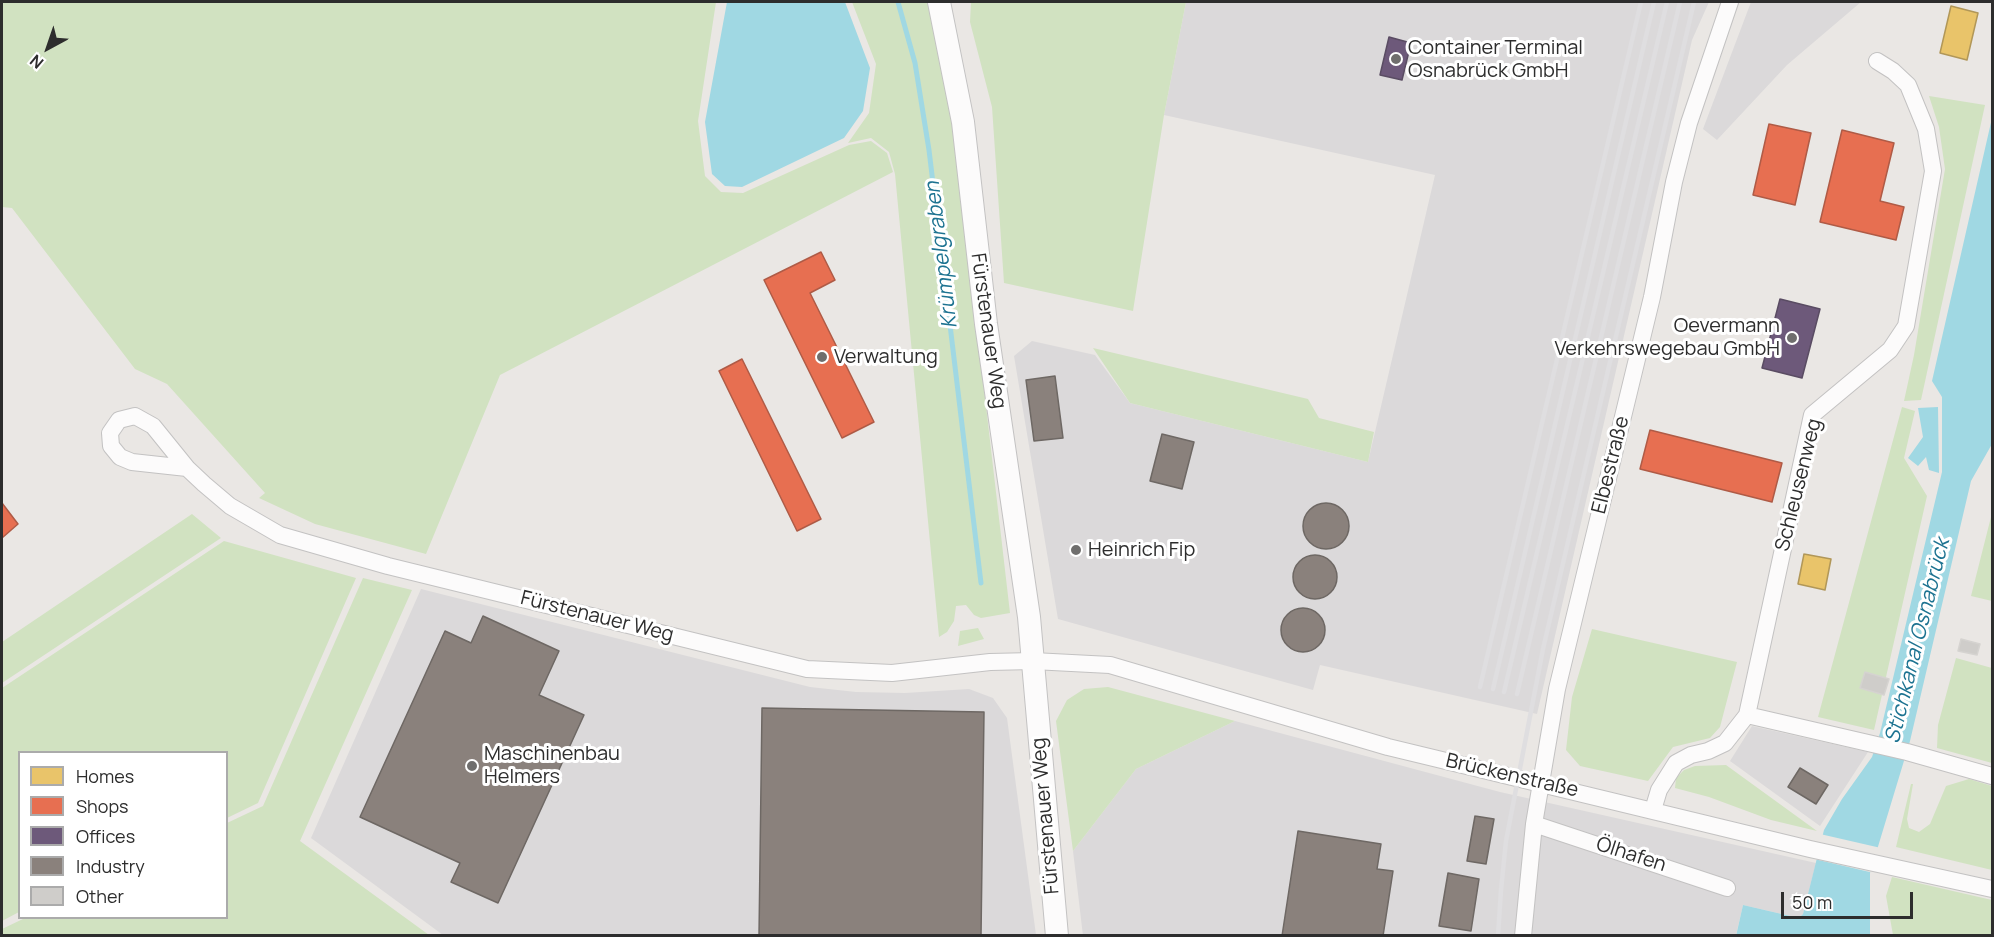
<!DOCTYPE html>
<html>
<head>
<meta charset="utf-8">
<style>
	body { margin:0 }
	#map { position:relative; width:1994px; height:937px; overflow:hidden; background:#eae7e4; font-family:Manrope,sans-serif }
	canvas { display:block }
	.frame { position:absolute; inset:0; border:3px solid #2d2d2d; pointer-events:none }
	.legend { position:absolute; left:18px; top:751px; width:210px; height:168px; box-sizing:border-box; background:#fff; border:2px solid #ababab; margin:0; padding:8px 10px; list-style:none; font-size:18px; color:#2d2d2d }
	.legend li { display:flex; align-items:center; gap:12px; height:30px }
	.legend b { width:30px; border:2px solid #ababab }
	.north { position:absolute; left:18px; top:18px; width:60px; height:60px; -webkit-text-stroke:4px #fff; paint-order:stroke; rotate:220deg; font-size:16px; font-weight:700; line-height:24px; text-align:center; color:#2d2d2d }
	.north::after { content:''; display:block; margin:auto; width:21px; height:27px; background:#2d2d2d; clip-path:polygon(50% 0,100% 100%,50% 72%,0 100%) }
	.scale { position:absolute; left:1781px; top:892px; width:132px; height:27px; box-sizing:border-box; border:3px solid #2d2d2d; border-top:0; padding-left:8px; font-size:18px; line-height:21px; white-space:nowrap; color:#2d2d2d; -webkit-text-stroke:4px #fff; paint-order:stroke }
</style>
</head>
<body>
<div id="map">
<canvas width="1994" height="937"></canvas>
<div class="frame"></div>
<ul class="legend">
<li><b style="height:16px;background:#e9c46a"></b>Homes</li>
<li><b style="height:16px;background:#e76f51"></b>Shops</li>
<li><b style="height:16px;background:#6d597a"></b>Offices</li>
<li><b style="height:16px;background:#8a817c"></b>Industry</li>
<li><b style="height:16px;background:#cfcdca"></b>Other</li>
</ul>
<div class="north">N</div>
<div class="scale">50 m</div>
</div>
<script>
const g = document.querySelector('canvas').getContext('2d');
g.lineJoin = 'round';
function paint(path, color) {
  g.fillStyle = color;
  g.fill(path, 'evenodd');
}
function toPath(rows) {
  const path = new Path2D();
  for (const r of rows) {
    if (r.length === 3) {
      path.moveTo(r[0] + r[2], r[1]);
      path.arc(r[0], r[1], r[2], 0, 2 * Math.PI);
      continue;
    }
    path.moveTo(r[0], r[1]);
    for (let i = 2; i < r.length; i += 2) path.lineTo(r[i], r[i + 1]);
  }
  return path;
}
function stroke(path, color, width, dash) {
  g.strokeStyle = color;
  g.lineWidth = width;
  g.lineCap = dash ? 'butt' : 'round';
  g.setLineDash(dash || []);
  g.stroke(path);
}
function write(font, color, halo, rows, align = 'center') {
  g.font = font + ' Manrope,sans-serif';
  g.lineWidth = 6;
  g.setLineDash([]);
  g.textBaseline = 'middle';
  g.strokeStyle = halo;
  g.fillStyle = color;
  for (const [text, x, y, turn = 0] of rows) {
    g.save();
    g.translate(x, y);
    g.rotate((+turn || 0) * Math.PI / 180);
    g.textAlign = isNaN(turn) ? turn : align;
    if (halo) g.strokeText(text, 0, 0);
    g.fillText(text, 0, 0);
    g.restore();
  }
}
paint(toPath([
	[1186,2,1709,2,1692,40,1537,714,1320,665,1313,690,1058,619,1014,356,1032,341,1095,355,1130,403,1368,462,1435,175,1164,115],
	[1751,2,1861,2,1787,65,1717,140,1703,129],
	[421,589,810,687,856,692,905,693,969,689,993,698,1007,718,1036,935,443,935,311,838],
	[1235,721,1500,792,1816,863,1803,914,1799,918,1743,905,1736,935,1083,936,1073,851,1136,769],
	[1752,726,1868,752,1820,826,1730,761]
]), '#dbd9da');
paint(toPath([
	[2,2,716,2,698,121,705,176,721,192,743,193,849,145,871,141,887,153,893,172,500,375,426,554,315,524,259,498,265,493,167,384,135,369,12,208,2,207],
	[852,2,927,2,934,29,953,122,1010,613,981,618,974,615,966,605,956,606,954,621,947,632,939,637,895,174,889,152,871,138,848,143,869,113,876,64],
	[971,2,1186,2,1164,115,1133,311,1004,283,992,107,970,22],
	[1929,96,1985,105,1921,400,1904,401,1914,355,1945,169,1939,127],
	[1093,348,1308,399,1319,418,1374,432,1368,462,1130,403],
	[1902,407,1915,411,1904,458,1927,496,1874,730,1818,717],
	[1992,513,1992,601,1971,596],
	[192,514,221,538,2,683,2,642],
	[224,541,356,578,258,803,227,818,226,752,20,752,19,912,2,921,2,688],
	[363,578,412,590,300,841,429,935,2,935,2,929,25,918,226,918,227,823,263,806],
	[978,628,984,639,958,646,960,631],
	[1592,629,1737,662,1720,727,1710,738,1673,747,1648,781,1580,766,1566,750,1572,697],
	[1956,658,1992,668,1992,763,1937,748,1938,725],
	[1108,687,1235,721,1136,769,1073,851,1056,721,1067,700,1084,689],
	[1726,765,1817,831,1771,820,1709,797,1675,788,1676,778,1684,770,1695,766],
	[1969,779,1992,786,1992,870,1896,847,1911,784,1913,784,1907,819,1909,828,1919,832,1930,824,1946,786],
	[1892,877,1992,900,1992,935,1893,935,1886,896]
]), '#d1e2c1');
paint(toPath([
	[727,2,845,2,870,68,863,111,844,138,742,187,725,186,712,174,705,122],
	[1992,118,1992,444,1971,481,1910,741,1870,873,1870,935,1736,936,1743,905,1799,918,1803,914,1824,830,1842,799,1872,757,1880,733,1942,472,1942,397,1932,381],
	[1938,407,1939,473,1929,470,1926,457,1918,466,1908,458,1923,437,1918,408]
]), '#a0d8e3');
paint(toPath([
	[1820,834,1881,848,1874,873,1814,859]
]), '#eae7e4');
const homes = toPath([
	[1951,6,1978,13,1967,60,1940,53,1951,6],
	[1804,554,1831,559,1825,590,1798,584,1804,554]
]);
paint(homes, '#e9c46a');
stroke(homes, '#b19758', 1.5);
const shops = toPath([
	[1769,124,1811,133,1795,205,1753,195,1769,124],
	[1842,130,1894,143,1880,201,1904,207,1896,240,1820,222,1842,130],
	[821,252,835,280,810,293,874,422,842,438,764,280,821,252],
	[742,359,821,519,797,531,719,371,742,359],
	[1650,430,1782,463,1772,502,1640,469,1650,430],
	[2,503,18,524,2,538,2,503]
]);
paint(shops, '#e76f51');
stroke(shops, '#af5b46', 1.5);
const offices = toPath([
	[1389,37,1411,43,1402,80,1380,75,1389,37],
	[1780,299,1820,309,1802,378,1762,368,1780,299]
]);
paint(offices, '#6d597a');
stroke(offices, '#5a4c63', 1.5);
const industry = toPath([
	[1055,376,1063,438,1034,441,1026,380,1055,376],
	[1162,434,1194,442,1182,489,1150,481,1162,434],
	[1326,526,23],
	[1315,577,22],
	[1303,630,22],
	[483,616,559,651,539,695,584,715,498,903,451,882,460,863,360,817,445,631,471,643,483,616],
	[762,708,984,712,981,936,759,936,762,708],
	[1800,768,1828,785,1816,804,1788,787,1800,768],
	[1475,816,1494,819,1486,864,1467,861,1475,816],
	[1298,831,1381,844,1377,869,1393,871,1383,936,1282,936,1298,831],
	[1448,873,1479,879,1471,931,1439,926,1448,873]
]);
paint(industry, '#8a817c');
stroke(industry, '#6e6864', 1.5);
stroke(toPath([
	[898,2,915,63,929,150,981,583]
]), '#a0d8e3', 5);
const building = toPath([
	[1961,639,1980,644,1977,655,1958,651,1961,639],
	[1865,672,1889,679,1884,695,1860,688,1865,672]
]);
paint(building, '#cfcdca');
stroke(building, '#d5d3d0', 1.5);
const street = toPath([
	[1877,61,1893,71,1908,85,1926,129,1933,171,1906,326,1890,350,1812,415,1747,715,1907,752,1992,776],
	[187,468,132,462,120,457,111,446,110,433,119,420,135,416,153,426,187,468,204,484,230,506,280,535,388,566,807,669,892,673,990,662,1033,661,1110,665,1388,747,1810,849,1992,889],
	[1653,810,1659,790,1676,763,1691,755,1708,751,1725,743,1747,715],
	[1534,824,1727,888],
	[1523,936,1534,824,1557,689,1652,297,1674,182,1689,123,1730,2]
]);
const secondary = toPath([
	[939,2,963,122,986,324,1029,617,1057,936]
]);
stroke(street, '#c3c2c2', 18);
stroke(secondary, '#c3c2c2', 24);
stroke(street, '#fcfbfb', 16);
stroke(secondary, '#fcfbfb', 22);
stroke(toPath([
	[1480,687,1641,2],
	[1493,689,1654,2],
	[1504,692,1667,2],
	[1517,694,1680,2],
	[1498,936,1501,890,1506,841,1543,649,1694,2]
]), '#dfdee0', 4.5);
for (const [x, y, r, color] of [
	[1396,59,6,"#6f6e6d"],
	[1792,338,6,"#6f6e6d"],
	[822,357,6,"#6f6e6d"],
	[1076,550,6,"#6f6e6d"],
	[472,766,6,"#6f6e6d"]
]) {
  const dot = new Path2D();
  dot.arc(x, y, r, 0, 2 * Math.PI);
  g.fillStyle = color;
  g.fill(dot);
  stroke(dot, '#fff', 2);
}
write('20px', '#2d2d2d', '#fff', [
	["Container Terminal",1408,48],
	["Osnabrück GmbH",1408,71],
	["Oevermann",1780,326,"right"],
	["Verkehrswegebau GmbH",1780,349,"right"],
	["Verwaltung",834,357],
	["Heinrich Fip",1088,550],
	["Maschinenbau",484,754],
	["Helmers",484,777]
], 'left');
write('20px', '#2d2d2d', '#fff', [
	["Fürstenauer Weg",988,331,82],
	["Elbestraße",1611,465,-76],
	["Schleusenweg",1799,485,-76],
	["Fürstenauer Weg",597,617,14],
	["Brückenstraße",1512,776,13],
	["Fürstenauer Weg",1046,816,-95],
	["Ölhafen",1631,855,18]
]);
write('italic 21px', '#1d7391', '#fff', [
	["Krümpelgraben",942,255,-97],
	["Stichkanal Osnabrück",1918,641,-76]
]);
</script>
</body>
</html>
